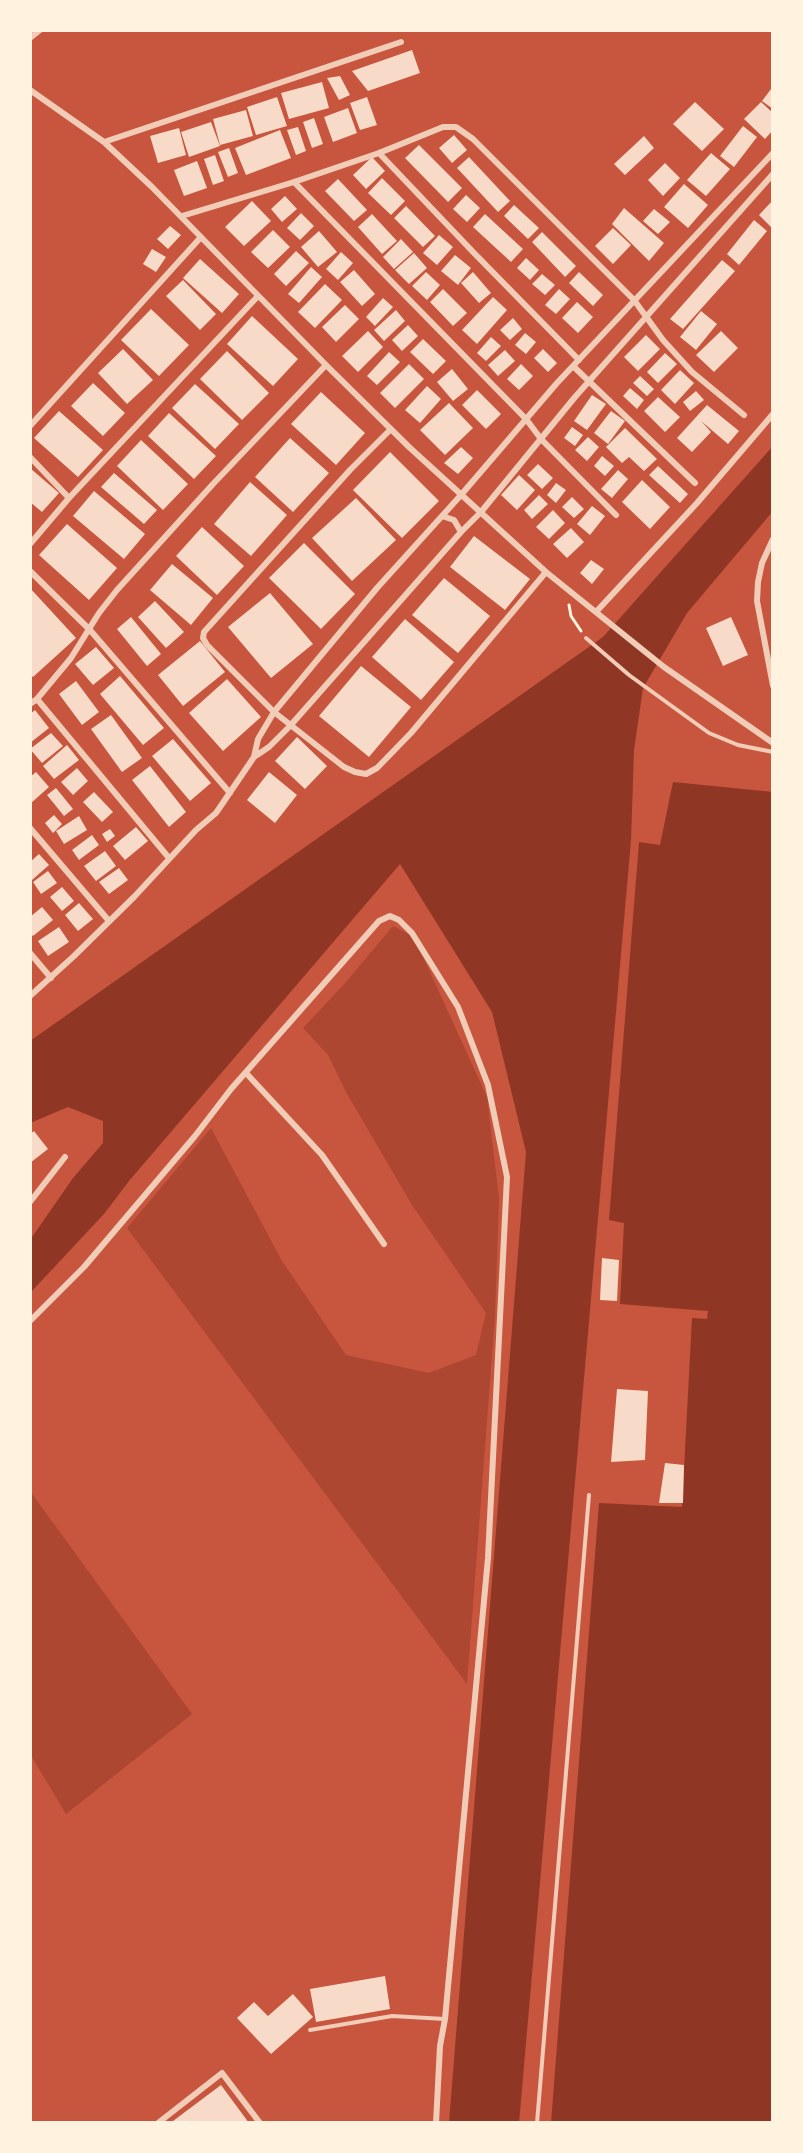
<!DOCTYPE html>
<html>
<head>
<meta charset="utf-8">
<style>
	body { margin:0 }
	#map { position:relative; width:803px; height:2153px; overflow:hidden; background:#c8553d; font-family:Manrope,sans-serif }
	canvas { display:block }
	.frame { position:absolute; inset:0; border:32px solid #fff3e0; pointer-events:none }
</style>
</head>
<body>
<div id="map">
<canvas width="803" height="2153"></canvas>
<div class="frame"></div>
</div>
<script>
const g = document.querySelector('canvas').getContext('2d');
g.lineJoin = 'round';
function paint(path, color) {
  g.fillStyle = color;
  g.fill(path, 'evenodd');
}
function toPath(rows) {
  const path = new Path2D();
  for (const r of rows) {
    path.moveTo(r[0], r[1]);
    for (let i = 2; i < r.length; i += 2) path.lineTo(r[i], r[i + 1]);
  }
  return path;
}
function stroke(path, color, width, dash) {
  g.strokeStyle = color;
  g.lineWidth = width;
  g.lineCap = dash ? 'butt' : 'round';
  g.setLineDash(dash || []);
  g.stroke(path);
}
paint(toPath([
	[393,926,414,937,487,1097,499,1198,495,1316,467,1684,127,1228,211,1128,282,1261,346,1355,429,1373,476,1355,486,1313,412,1205,346,1092,328,1055,303,1028,346,982],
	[30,1491,192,1714,66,1814,30,1754]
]), '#ae4732');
paint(toPath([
	[773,446,773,511,687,613,643,688,634,750,631,840,519,2123,449,2123,526,1152,492,1012,400,864,129,1181,104,1214,30,1293,30,1240,73,1178,103,1143,103,1121,68,1107,30,1123,30,1041,603,637],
	[673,782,773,792,773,2123,551,2123,599,1503,682,1507,692,1318,707,1319,708,1311,620,1304,624,1223,609,1220,639,842,660,845]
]), '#8f3625');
paint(toPath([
	[412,50,420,73,368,91,352,71],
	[340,76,350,95,339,100,327,78],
	[322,82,329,108,289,119,281,93],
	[771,89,773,90,773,109,762,101],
	[277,97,287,126,256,135,247,107],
	[367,97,377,125,360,130,350,103],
	[695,102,724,129,702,151,673,124],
	[761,102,773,113,773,130,765,139,744,119],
	[348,108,357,133,333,142,324,117],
	[246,110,253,136,220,145,213,119],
	[314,118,323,144,312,148,303,122],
	[211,122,220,146,189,157,181,132],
	[743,126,757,137,734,167,720,156],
	[298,127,306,151,296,155,287,130],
	[179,128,186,155,158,163,150,136],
	[280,130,291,158,246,175,235,148],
	[454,135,467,150,452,163,439,148],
	[644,136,654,148,625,175,614,164],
	[419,145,462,188,448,202,405,158],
	[229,148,238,173,228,177,218,152],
	[711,153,730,169,706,196,687,180],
	[215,155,224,181,213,185,204,159],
	[372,157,385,171,366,189,353,175],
	[469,157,510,201,498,212,457,168],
	[197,161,207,188,184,196,174,170],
	[665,163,680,178,663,196,648,180],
	[382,178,405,201,391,215,368,193],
	[338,179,367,210,354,221,325,191],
	[684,184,708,205,688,228,664,207],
	[466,195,480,208,467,222,453,209],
	[285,196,297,209,282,222,271,209],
	[773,200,773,224,771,227,759,215],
	[252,201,271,221,244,246,225,227],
	[514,205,539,228,528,239,504,216],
	[406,206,435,236,423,247,394,218],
	[624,208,664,243,649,261,612,224],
	[654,209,670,222,658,234,643,221],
	[301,213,314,226,300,240,287,228],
	[372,214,397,241,382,254,358,227],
	[485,214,523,249,511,262,473,227],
	[754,220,767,231,739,265,727,254],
	[170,226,181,235,168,249,157,239],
	[613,228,631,245,613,264,595,246],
	[273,230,290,247,268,268,251,252],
	[319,231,337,252,318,267,301,247],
	[542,232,576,266,565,277,532,242],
	[439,235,453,247,437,265,423,253],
	[401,239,413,252,394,269,383,257],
	[152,249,166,257,156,272,143,264],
	[296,251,309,263,286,286,274,274],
	[341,252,353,263,338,280,326,269],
	[414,253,427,268,409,284,395,270],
	[455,255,471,268,458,285,441,271],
	[526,258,539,270,530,280,517,268],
	[200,259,239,294,222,313,183,278],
	[722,260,735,271,683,329,670,319],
	[311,267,322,277,299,303,288,294],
	[354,270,375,294,362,306,340,282],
	[426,272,440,285,427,300,412,286],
	[473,272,491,293,479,303,461,283],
	[579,272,603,295,593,306,569,283],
	[542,274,555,285,545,295,532,284],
	[183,280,216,314,200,330,166,296],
	[325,284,342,300,315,328,298,312],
	[443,289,467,313,453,326,430,302],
	[559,289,570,299,556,314,545,305],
	[493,297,507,310,477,344,462,330],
	[383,298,393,307,375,326,366,317],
	[577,302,593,317,578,333,562,318],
	[345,305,359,319,336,342,322,327],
	[151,309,189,345,159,376,121,340],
	[396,310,405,321,384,341,374,330],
	[701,311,717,324,696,350,680,337],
	[252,316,298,359,273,386,227,344],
	[513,318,522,329,510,340,500,330],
	[408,325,418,336,402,351,392,340],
	[368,331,383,347,358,372,342,356],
	[721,331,738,348,714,372,696,355],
	[525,333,536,342,526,354,515,345],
	[646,335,660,349,638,371,624,357],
	[491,337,501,346,486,361,477,353],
	[423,339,446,361,433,374,410,352],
	[123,349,153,380,127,404,98,373],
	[543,349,557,363,548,372,534,358],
	[505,350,515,361,498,376,488,365],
	[227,351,269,393,242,420,200,379],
	[389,352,400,362,377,385,367,376],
	[665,353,677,364,658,383,647,372],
	[409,364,424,379,395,408,380,393],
	[521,364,533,376,519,390,507,379],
	[452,369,468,389,453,401,437,382],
	[680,370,694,383,675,404,661,390],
	[640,376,654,389,647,396,633,383],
	[93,383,125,413,103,436,71,406],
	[195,384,239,424,215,449,172,408],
	[427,386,441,399,420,423,405,410],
	[630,388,644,400,637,409,623,396],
	[477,390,501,414,486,429,462,405],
	[696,391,704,400,690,411,683,402],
	[321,392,365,433,336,465,291,424],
	[592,395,606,404,587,430,574,421],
	[658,397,680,417,665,432,644,411],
	[449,403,473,428,445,455,420,430],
	[707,405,739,431,728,444,701,421,711,432,692,452,677,438],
	[59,411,103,450,78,477,34,438],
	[611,411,625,421,608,444,594,433],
	[169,413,216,456,194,479,148,436],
	[572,427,583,435,575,446,564,438],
	[625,428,657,459,644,471,629,457,622,463,606,447],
	[588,437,599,447,587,461,575,450],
	[290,438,329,473,293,512,255,477],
	[141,440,188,484,163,510,117,466],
	[461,447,473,458,458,474,444,463],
	[390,452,439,501,402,538,353,490],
	[602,456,614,466,605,476,594,466],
	[538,464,553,478,542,489,527,475],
	[658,466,688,494,680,503,649,475],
	[30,468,59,493,42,512,30,502],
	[618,470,628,479,612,498,601,489],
	[114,473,157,510,144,524,101,487],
	[519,475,535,490,517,510,501,495],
	[642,480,670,507,650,529,622,502],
	[250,482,287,515,251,556,214,524],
	[556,483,566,490,556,503,547,495],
	[94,491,145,534,124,559,73,516],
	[539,495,548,504,532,519,524,510],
	[572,497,584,509,574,518,562,507],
	[356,498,396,540,352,581,312,538],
	[592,506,605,516,590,535,577,524],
	[553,510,565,523,549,539,536,527],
	[67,524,117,568,89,600,39,555],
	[202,527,244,566,217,595,176,556],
	[571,528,584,542,567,558,553,544],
	[474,536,530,579,505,610,450,567],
	[304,543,355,594,321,629,269,578],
	[591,560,604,569,592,584,580,573],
	[172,564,213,598,191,625,150,590],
	[444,578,490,616,458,653,412,615],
	[30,588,76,638,33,677,30,674],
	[270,593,313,644,271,678,228,627],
	[155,601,184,632,166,648,138,617],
	[131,617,161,654,147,666,117,629],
	[731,617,748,655,723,666,706,628],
	[405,619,454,662,421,700,372,657],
	[200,641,225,672,183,706,158,675],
	[96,647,114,668,93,685,75,664],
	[361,666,411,707,369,757,319,716],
	[120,676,164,728,143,745,100,694],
	[227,679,261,717,223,751,189,713],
	[76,681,99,712,82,725,59,694],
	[35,710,49,728,30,743,30,714],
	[111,715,142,758,122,772,91,729],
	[51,733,63,746,42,763,30,749],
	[297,737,327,766,305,789,275,761],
	[173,739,211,783,190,801,152,756],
	[67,745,79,760,54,779,43,766],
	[150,766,186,812,169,827,132,780],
	[77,768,88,781,73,795,61,782],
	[36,772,49,787,30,804,30,777],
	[269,772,297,795,275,823,247,800],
	[56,788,73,809,64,816,47,795],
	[94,792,113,812,102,822,83,802],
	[54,815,62,824,53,833,45,823],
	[79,816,87,830,64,844,56,831],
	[136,827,148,841,125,860,113,846],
	[110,829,115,836,107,842,102,834],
	[92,835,99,845,79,860,72,850],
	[105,851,116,866,96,881,84,866],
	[39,854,49,865,32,880,30,862],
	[119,868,128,880,109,894,99,882],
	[48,871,57,883,41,894,33,882],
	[62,887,74,901,62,911,50,897],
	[79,903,93,919,78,931,65,915],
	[42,907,53,920,33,936,30,933,30,917],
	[59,927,69,942,48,956,38,941],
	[34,1131,48,1149,30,1163,30,1134],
	[602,1258,619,1260,617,1301,600,1300],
	[617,1389,648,1391,645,1460,611,1462],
	[665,1463,684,1465,683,1503,659,1503],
	[385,1976,390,2009,316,2022,310,1989],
	[293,1994,313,2017,271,2054,237,2018,254,2002,268,2016],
	[221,2085,249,2123,175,2123,173,2121]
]), '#f7dbc8');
stroke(toPath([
	[569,605,571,616,581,631]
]), '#fff3e0', 3);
stroke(toPath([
	[586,638,629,675,709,733,738,745,773,752],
	[310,2030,392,2016,445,2019],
	[537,2123,589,1495]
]), '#f1ccb7', 4);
stroke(toPath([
	[30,38,40,30],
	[30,90,104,142,152,187,326,365,409,447,546,572,664,667,773,743],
	[104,142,401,42],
	[379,153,474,253,579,360],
	[294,182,526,419,541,439,616,515],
	[182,216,294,182,379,153,443,127,456,127,473,139,634,300,663,340,692,372,744,415],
	[573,366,695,483],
	[30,426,201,237],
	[391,429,350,470,204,632,203,638,207,645,274,712,344,767,355,772,366,774,377,768,411,733,546,572],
	[30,457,69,498],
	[442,516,454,520,461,532],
	[773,539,762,563,758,582,757,601,773,686],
	[30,544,69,498,258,296],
	[30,571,90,630,230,793],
	[596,612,697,503,773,414],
	[37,699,169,858],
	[30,704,37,699,71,658,99,613,117,590,213,484,326,365],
	[254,757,258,739,274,712,377,588,461,495,557,383,773,153],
	[30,828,109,921],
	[30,953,51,978],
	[30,996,74,956,134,897,196,830,216,813,254,757,269,747,290,726,461,532,481,512,575,397,773,174],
	[246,1073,322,1155,384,1244],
	[30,1202,65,1157],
	[30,1321,84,1267,195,1136,231,1089,379,921,390,916,399,920,412,933,458,1007,488,1085,507,1177,488,1558,445,2019,440,2046,436,2123],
	[158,2123,222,2073,260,2123]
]), '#f1ccb7', 6);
</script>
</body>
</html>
